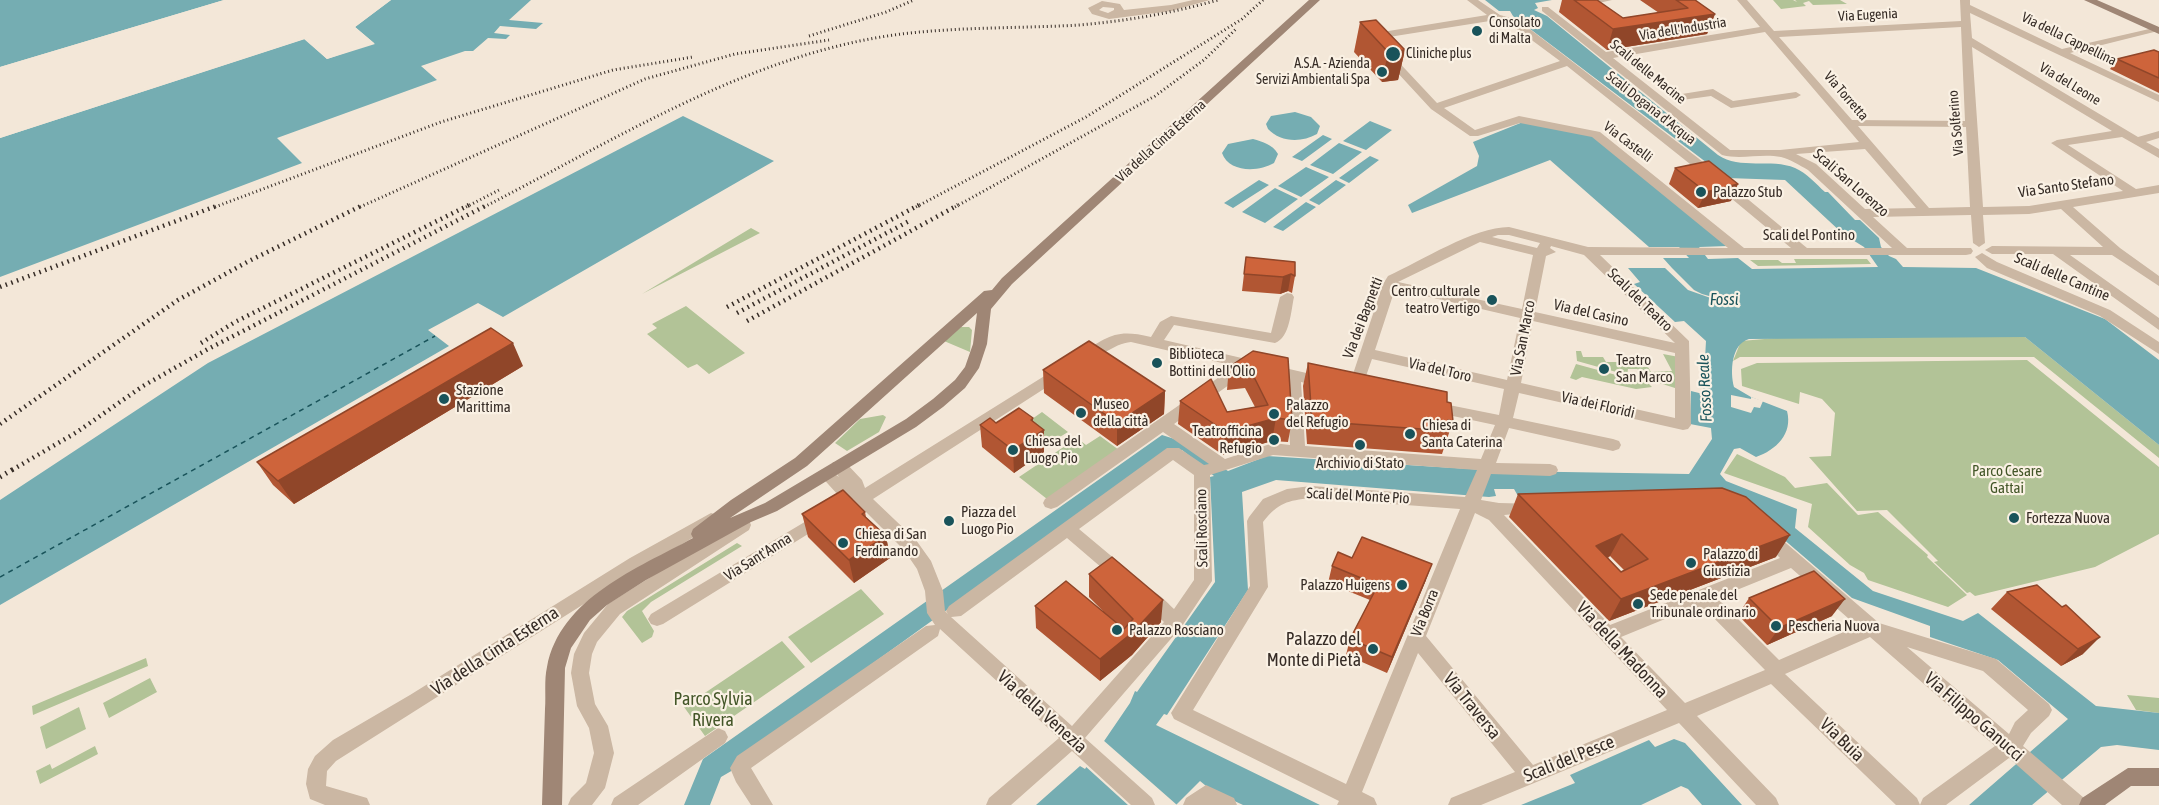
<!DOCTYPE html>
<html>
<head>
<meta charset="utf-8">
<style>
  body { margin:0 }
  canvas { display:block; background:#f3e7d8 }
</style>
</head>
<body>
<canvas width="2159" height="805"></canvas>
<script>
const ctx = document.querySelector('canvas').getContext('2d');
ctx.lineJoin = 'round';
function paint(path, color) {
  ctx.fillStyle = color;
  ctx.fill(path, 'evenodd');
}
function stroke(path, color, width, dash) {
  ctx.strokeStyle = color;
  ctx.lineWidth = width;
  ctx.lineCap = dash ? 'butt' : 'round';
  ctx.setLineDash(dash || []);
  ctx.stroke(path);
}
function drawText(font, color, halo, rows, align = 'center') {
  ctx.font = font + ' "Asap Condensed",sans-serif';
  ctx.lineWidth = 4.5;
  ctx.setLineDash([]);
  ctx.textBaseline = 'middle';
  ctx.strokeStyle = halo;
  ctx.fillStyle = color;
  for (const [text, x, y, turn = 0] of rows) {
    ctx.save();
    ctx.translate(x, y);
    ctx.rotate((+turn || 0) * Math.PI / 180);
    ctx.textAlign = isNaN(turn) ? turn : align;
    if (halo) ctx.strokeText(text, 0, 0);
    ctx.fillText(text, 0, 0);
    ctx.restore();
  }
}
const green = new Path2D(`
  M1773,0h20l4,2 -2,-2h45l7,4 -34,1 -4,-4 -6,2 3,3 -25,3z
  M751,228l9,5 -118,61z
  M1794,259h73l4,5 -113,2 -8,-6h28l4,3h14z
  M686,306l59,47 -36,21 -12,-10 -9,4 -41,-34 10,-6 -5,-4z
  M961,327h8l3,3 -2,22 -26,-11z
  M1788,337h237l134,108v13l-125,-101h-294l-7,4 8,-20z
  M1576,351h5l2,6h20l3,5h19l4,5h19l3,5 21,-1 -9,-17 16,3 -1,32 -34,-11 -1,-6 -6,-3h-9l-1,6 -50,-14z
  M2027,360l132,107v67l-64,33 -120,29 -5,-4 -3,1 -33,-31 4,-1 -51,-51 -30,1 -48,-54 22,-1 4,-43 -13,-14 -22,-7 -1,12 -57,-18 -1,-17 16,-6z
  M1576,364l73,20 3,3 -16,2 -54,-12 -6,3 -6,-2z
  M1042,412l26,20 -18,11 -25,-19z
  M883,415l3,2 -7,15 -32,19 -12,-8 25,-24z
  M1100,436l19,14 -72,49 -28,-22 58,-39 9,7z
  M1737,454l48,23 10,11 32,-5 31,32 20,-3 50,43 -1,2 40,38 -19,12 -80,-27 -4,-7 -14,-8 -42,-38 4,-23 -88,-31z
  M737,543l5,3 -91,56 -9,9 12,20 -2,6 -10,6 -20,-26 5,-6z
  M861,589l23,25 -73,49 -23,-26z
  M782,641l23,26 -100,69 -21,-29z
  M146,658l2,8 -115,49 -1,-9z
  M150,678l7,14 -48,26 -6,-15z
  M2127,695l32,3v15l-23,-3z
  M79,707l7,22 -40,20 -6,-22z
  M95,746l3,8 -58,30 -4,-13 14,-7 2,5z`);
const water = new Path2D(`
  M0,0h224l-224,67z
  M391,0h140l-22,20 34,3 -7,6 -36,-3 -6,7 16,2 -4,4 -18,-1 -15,13h-8l-44,15 16,14 -160,58 25,25 -302,114v-139l305,-99 22,20 47,-16 -19,-16z
  M1485,0h67l-17,3 3,5 -4,2 13,6 171,139c22,15 53,3 77,13 12,5 21,16 30,24h3l27,28h5l19,18 2,9 8,9 7,3 7,8 73,1 129,51 54,41v85l-134,-108 -276,2c-18,5 -19,33 -15,48l17,10 36,14c6,23 -11,39 -31,46l-16,-9 -6,1 -14,25 6,7 71,28 -2,19 78,63 90,30 15,-8 118,93 63,7v37l-42,-5 -16,2 -69,58h-63l99,-86 -70,-59 -68,-23v-11l-78,-28 -106,-91 -228,-11 -4,-7h-20l2,7 -7,1 -213,-17 -34,12 6,98 -81,125 -3,-1 -8,11 164,80h-77l-32,-15 -11,-9 -24,24h-140l44,-39 5,3 45,-66 5,-12 2,1 78,-110 -5,-105 4,-1 -32,-26 -188,126 -258,186 -3,8 -12,7 -11,28h-26l19,-46 459,-324 22,7 44,29 39,-15 234,15 188,3 23,-35 -1,-11 -21,-4 1,-33 12,3 3,-53 -22,-20 -9,1 -41,-38 6,-2 -12,-14h44l-9,-10h26l-10,-11h-30l-99,-87 -138,53 -4,-8 69,-39 2,-10 -6,-14 50,-20 73,15 132,109 -29,1 9,12 30,-1 14,11 126,-2 -14,-20 -21,-13 -58,-54 -58,-2 -214,-162 -3,-5h-11z
  M1295,112l16,5 9,9 -3,8c-16,9 -37,8 -49,-5l-2,-5 5,-8z
  M683,116l91,45 -271,156 -25,-14 -50,27 21,16 -449,259v-105l208,-137z
  M1370,121l22,9 -26,20 -23,-9z
  M1323,135l9,4 -30,22 -10,-4z
  M1253,139c10,3 19,5 25,15l-4,9c-15,9 -45,10 -52,-10l6,-9z
  M1339,143l23,9 -29,22 -23,-9z
  M1370,156l9,4 -30,23 -10,-5z
  M1306,167l23,10 -28,20 -23,-11z
  M1259,180l10,5 -36,23 -9,-5z
  M1336,180l10,5 -27,20 -10,-5z
  M1275,188l23,11 -33,24 -23,-11z
  M1306,202l10,5 -33,24 -10,-4z
  M1674,739l11,4 57,62h-40l-14,-16 -7,-3 -40,19h-120l54,-22 -5,-8 79,-35 6,7z`);
const pier = new Path2D(`
  M224,0h3l-2,3 -225,67v-3z
  M386,0h5l-36,27 20,17 -48,15 -23,-20 -304,99v-3l304,-99 24,20 41,-14 -16,-13 -1,-4z
  M1665,268h7l22,22 8,4 39,11 -2,3 -51,-18z
  M1731,395l20,4v-2l12,4 -3,7 -6,-1 -3,6 -20,-6z
  M1103,740l74,65h-49l-44,-40z`);
const ferry = new Path2D(`
  M0,577l435,-241`);
const street = new Path2D(`
  M1193,0h17l-39,11 -62,8 -17,-5 -4,-6 14,-7 18,3 4,6 47,-5zM1103,7l11,1v2l-6,3 -9,-3z
  M1467,0h11l22,15 18,5 180,138 109,90h85l-84,-78c-9,-5 -18,-11 -27,-13 -20,-4 -39,3 -59,-2l-180,-144v-4h6l58,45 154,-25 -23,-27h10l27,31 187,-10 -1,-21h10v5l92,44 96,-22v4l-88,22 89,42v7l-189,-89 2,25 166,99 21,-6v7l-13,4 13,7v9l-37,-21 -54,8 68,44 23,-4v8l-86,14 47,41 39,28v10l-47,-31h-42l89,63v12l-106,-76h-61l-7,-4 7,-4 111,1 -42,-38 -32,5 -46,1 2,28 -6,4 -6,-4 -2,-28 -98,2 34,31h64l2,3 -2,3 -5,1h-366l89,86 2,84 -3,4 -5,1 -164,-37 -6,25 100,21 6,2 2,4 -2,4 -6,2 -104,-23 -13,35 54,1 6,2 2,4 -2,4 -6,2 -59,-2 -10,26 18,3 39,1 2,4 -2,4 -34,3 106,110 170,-67 -21,-21 2,-5 6,-2 6,2 106,91 117,36 53,45 3,6 -3,6 -18,17 -8,13 61,52 3,7h-25l-53,-47 -63,47h-50l-125,-121 -74,32 79,82 3,7h-23l-77,-82 -198,82h-33l3,-7 64,-26 -97,-119 -56,139 12,6 3,7h-40l2,-4 -165,-82 -3,-6 79,-127 -3,-65 2,-4 14,-18 24,-10 24,-3 154,11 12,-27 -204,-15 -63,20 2,106 -30,45 -97,112 67,60 3,7h-24l-59,-54 -61,54h-25l3,-7 70,-60 -119,-109 -2,7 -187,132 22,37h-22l-15,-23 -6,-14 7,-12 189,-130 9,-1 -8,-12 -2,-22 -8,-22 -13,-19 -51,-51 -15,-4 -19,-21 2,-4 6,-2 12,9 -8,-11 2,-4h12l17,18 3,8 189,-118h10l2,3 -2,3 -191,123 43,41 15,21 12,30 2,20 3,3 -2,-3 3,-5 218,-158h12l25,17 5,-1 -46,-32 -106,75 -6,2 -6,-2 -2,-4 2,-4 190,-133 -104,-24c-19,1 -40,24 -54,20l-2,-3 2,-3c31,-19 37,-28 74,-19l9,-15 11,-6 100,17 9,-36 7,-4 5,1 2,3c-3,13 -4,41 -19,46l-101,-18 -10,15 164,38 2,4 -2,4 -5,1 -22,-5 4,64 176,13 14,-34 -61,-13 -8,-5 8,-5 65,13 5,-26 -132,-30 -12,34h-10l-2,-4 35,-105 5,-8c33,-15 86,-49 121,-49l79,20 140,1 -136,-111 -72,-14 -42,13h-8l-39,-27 -48,-52 9,-2 45,48 123,-42 -50,-37 -14,-4 -126,20 -5,-3 5,-3 117,-19zM1961,27l4,94 -113,-1 -73,-83zM1765,32l94,110 -79,8h-50l-117,-92zM1972,47l140,84 -55,9 -6,3 72,48 -94,15 -46,1zM1567,66l123,98 101,84h-47l-144,-116 -81,-16 -44,14 -31,-22zM1858,126l108,1 4,80 -41,1zM1865,149l51,59 -51,1 -49,-45 -20,-10zM1498,235h11l31,8 -3,5 -45,-11zM1480,242l53,13 -11,54 -124,-27zM1551,246l33,9 91,88 -140,-31 11,-56 10,-4 -6,-4zM1395,289l125,29 -13,62 -132,-30zM1533,321l142,32v65l-154,-35zM1250,370l36,8 4,67 -17,-2 -48,16 -51,-35zM1173,460l21,15v105l-20,29c-9,-8 -20,-23 -33,-18l-3,5 3,5 23,21 -92,104 -121,-109 10,-1 106,-78 49,42 6,2 6,-2 3,-5 -3,-5 -49,-41zM1311,498l149,11 -114,275 -153,-74 75,-123 -5,-65c16,-20 24,-21 48,-24zM1475,513l14,7 178,190 -134,55 -107,-129zM1791,568l66,58 -78,34 -62,-62zM1705,609l60,61 -80,33 -64,-66 66,-27 7,3zM1870,637l125,109 -72,52 -3,7 -3,-7 -132,-124zM1907,647l76,24 45,39 -13,12 -6,12z
  M1588,0h24l-31,7 -5,-3z
  M1713,89l20,12 63,-9 5,3 -5,3 -65,10 -20,-12 -29,4 -5,-3 5,-3z
  M1982,253l15,9 113,48 49,32v12l-59,-38 -113,-48 -12,-11z
  M823,511l6,2 2,4 -2,4 -166,103 -6,2 -6,-2 -3,-5 3,-5z
  M711,513l6,2 2,4 -2,4 -111,67 -270,171 -9,10 -1,15 41,12 3,7h-45l-15,-6 -4,-15 2,-15 7,-13 18,-16 77,-45 220,-137z
  M743,519l6,1 2,5 -2,5 -129,84 -23,28 -5,12 -3,19 6,31 13,22 6,27 -9,35 -13,17h-24l3,-7 15,-15 8,-30 -5,-25 -12,-22 -6,-33 3,-19 10,-21 24,-29z
  M718,728l7,3 3,6 -3,6 -87,62h-27l3,-7z
  M1206,785l28,13 3,7h-54l3,-7z`);
const secondary = new Path2D(`
  M1309,0h11l-308,284 -21,25 -4,35 -8,24 -14,20 -22,19 -27,20 -139,84 -26,11 -105,58 -39,25 -17,15 -19,28 -6,20 -3,137h-20c1,-32 2,-64 3,-96 1,-14 -1,-29 2,-42 13,-69 91,-99 146,-129l-2,-4 2,-5 38,-29 64,-42 189,-167 8,-1 10,-12zM977,313l-4,31 -8,23 -10,13 -22,19 -27,20 -141,84 -35,15 77,-52z
  M2084,0h13l62,27v7z
  M2128,768h31v18h-28l-26,19h-26l3,-7z`);
const railFar2 = new Path2D(`
  M809,36l77,-24 28,-12
  M215,207l226,-85 172,-52 80,-13
  M360,207l285,-128 90,-25 94,-14
  M466,207l33,-17
  M484,207c125,-64 252,-144 391,-169 68,-12 137,-9 204,-13 48,-4 93,-12 139,-25
  M916,207l170,-90 156,-98 21,-19
  M955,207l200,-111 49,-36 33,-32`);
const railFar1 = new Path2D(`
  M0,287l219,-82
  M727,307l192,-102
  M737,313l174,-93
  M747,321l211,-116
  M201,343l34,-21 234,-117
  M0,424l178,-124 71,-39 114,-56
  M12,470l65,-38 66,-46 65,-37 279,-144`);
const rail = new Path2D(`
  M0,477l15,-9`);
const wall = new Path2D(`
  M1562,0h35l26,18 36,-5 -19,-13h55l20,14 -8,20 -100,16 -48,-38z
  M1360,22l45,28 -7,30 -16,2 -28,-30z
  M2159,52v41l-49,-24 7,-10z
  M1675,168l56,33 -33,7 -29,-24z
  M1246,257l49,5v14l-3,17 -4,-2 -8,3 -38,-3z
  M1253,351l39,69 -4,22 -16,-1 -49,14 -45,-31 2,-23 47,11 28,-5 -10,-19 -18,2 2,-23z
  M1308,363l139,39 6,19 -11,33 -135,-10 -4,-58z
  M523,366l-229,138 -21,-19 -16,-23z
  M1043,370l122,21 -1,23 -47,32 -73,-53z
  M1033,421l11,9v22l-30,21 -32,-26 -2,-22 16,-2z
  M1518,494l258,63 -167,64 -100,-104zM1610,556l14,14 -3,2 -13,-14z
  M865,512l1,5 20,19 4,22 -36,25 -46,-46 -6,-23z
  M1352,558l74,22 -39,93 -41,-18 4,-16 20,-39 -42,-17 4,-17z
  M1089,574l72,48 -29,33 -32,26 -64,-53 -1,-22 68,5 -14,-14z
  M2037,585l46,69 -22,12 -70,-57 16,-17z
  M1749,598l83,18 -65,29 -29,-30z`);
const shadedWall = new Path2D(`
  M1715,14l-8,20 -100,16 6,-21z
  M1405,50l-7,30 -16,2 6,-30z
  M1738,184l-7,17 -33,7 8,-16z
  M1291,274l-3,17 -8,3 3,-17z
  M513,343l10,23 -229,138 -16,-23z
  M1165,391l-1,23 -47,32v-23z
  M1033,418v19l11,-7v22l-30,21 -1,-23 18,-30z
  M1276,418l-4,23 -49,14 3,-23z
  M1622,534l-12,22 -21,10 7,-20z
  M1790,535l-14,22 -167,64 12,-22z
  M886,536l4,22 -36,25 -5,-23z
  M1432,564l-6,16 -39,93 5,-16z
  M1845,599l-13,17 -65,29 12,-17z
  M1163,600l-2,22 -29,33 -32,26v-22z
  M2100,637l-17,17 -22,12 17,-17z`);
const building = new Path2D(`
  M1574,0h23l26,18 65,-10 -12,-8h19l20,14 -102,15z
  M1376,20l29,30 -17,2 -28,-30z
  M2154,50l5,2v26l-42,-19z
  M1709,161l29,23 -32,8 -31,-24z
  M1246,257l49,5v14l-4,-2 -8,3 -39,-3z
  M491,328l22,15 -235,138 -21,-19z
  M1089,341l76,50 -48,32 -74,-53z
  M1253,351l35,7 4,62 -16,-2 -50,14 -46,-31 31,-22 16,33 41,-7 -20,-40 -19,2z
  M1308,363l139,29v10l4,1 2,18 -5,-1 1,11 -137,-10z
  M1019,408l14,10 -2,2 13,10 -31,20 -33,-25 10,-7 6,5z
  M1722,488l24,9 44,38 -169,64 -103,-105zM1622,534l26,25 -27,13 -25,-26z
  M843,490l22,22 -3,2 24,22 -37,24 -47,-46z
  M1362,537l70,27 -40,93 -42,-18 28,-54 -46,-19 6,-14 14,6z
  M1112,557l51,43 -30,32 -33,27 -65,-53 31,-25 58,48 9,-10 -44,-45z
  M1814,571l31,28 -66,29 -30,-30z
  M2037,585l25,22 4,-2 34,32 -22,12 -71,-57z`);
const markers = [
  [1477,31,6,"#19535a"],
  [1393,54,8,"#19535a"],
  [1382,72,6,"#19535a"],
  [1701,192,6,"#19535a"],
  [1492,300,6,"#19535a"],
  [1157,363,6,"#19535a"],
  [1604,369,6,"#19535a"],
  [444,399,6,"#19535a"],
  [1081,413,6,"#19535a"],
  [1274,414,6,"#19535a"],
  [1410,434,6,"#19535a"],
  [1274,440,6,"#19535a"],
  [1360,445,6,"#19535a"],
  [1013,450,6,"#19535a"],
  [2014,518,6,"#19535a"],
  [949,521,6,"#19535a"],
  [843,543,6,"#19535a"],
  [1691,563,6,"#19535a"],
  [1402,585,6,"#19535a"],
  [1638,604,6,"#19535a"],
  [1776,626,6,"#19535a"],
  [1117,630,6,"#19535a"],
  [1373,649,6,"#19535a"]
];
const farStreetnames = [
  ["Via Eugenia",1868,15,-3],
  ["Via dell'Industria",1683,29,-9],
  ["Via della Cappellina",2069,39,26],
  ["Scali delle Macine",1648,72,39],
  ["Via del Leone",2070,84,31],
  ["Via Torretta",1846,96,49],
  ["Scali Dogana d'Acqua",1651,108,38],
  ["Via Solferino",1956,123,-95],
  ["Via della Cinta Esterna",1161,141,-42],
  ["Via Castelli",1628,142,37]
];
const farPoinames = [
  ["Consolato",1489,23],
  ["di Malta",1489,39],
  ["Cliniche plus",1406,54],
  ["A.S.A. - Azienda",1370,64,"right"],
  ["Servizi Ambientali Spa",1370,80,"right"]
];
const streetNames = [
  ["Scali San Lorenzo",1851,183,41],
  ["Via Santo Stefano",2066,186,-8],
  ["Scali del Pontino",1809,235],
  ["Scali delle Cantine",2062,277,23],
  ["Scali del Teatro",1640,300,44],
  ["Via del Casino",1591,313,13],
  ["Via dei Bagnetti",1363,318,-69],
  ["Via San Marco",1523,338,-79],
  ["Via del Toro",1440,370,13],
  ["Via dei Floridi",1598,405,13],
  ["Scali del Monte Pio",1358,496,3],
  ["Scali Rosciano",1202,528,-91],
  ["Via Sant'Anna",758,557,-32],
  ["Via Borra",1425,613,-68]
];
const poiNames = [
  ["Palazzo Stub",1713,192],
  ["Centro culturale",1480,291,"right"],
  ["teatro Vertigo",1480,308,"right"],
  ["Biblioteca",1169,354],
  ["Bottini dell'Olio",1169,371],
  ["Teatro",1616,360],
  ["San Marco",1616,377],
  ["Stazione",456,390],
  ["Marittima",456,407],
  ["Museo",1093,404],
  ["della città",1093,421],
  ["Palazzo",1286,405],
  ["del Refugio",1286,422],
  ["Chiesa di",1422,425],
  ["Santa Caterina",1422,442],
  ["Teatrofficina",1262,431,"right"],
  ["Refugio",1262,448,"right"],
  ["Chiesa del",1025,441],
  ["Luogo Pio",1025,458],
  ["Archivio di Stato",1360,463,"center"],
  ["Piazza del",961,512],
  ["Luogo Pio",961,529],
  ["Fortezza Nuova",2026,518],
  ["Chiesa di San",855,534],
  ["Ferdinando",855,551],
  ["Palazzo di",1703,554],
  ["Giustizia",1703,571],
  ["Palazzo Huigens",1390,585,"right"],
  ["Sede penale del",1650,595],
  ["Tribunale ordinario",1650,612],
  ["Pescheria Nuova",1788,626],
  ["Palazzo Rosciano",1129,630]
];
const parkNames = [
  ["Parco Cesare",2007,471],
  ["Gattai",2007,488]
];
const waterNames = [
  ["Fossi",1724,300],
  ["Fosso Reale",1705,388,-93]
];
const nearPoinames = [
  ["Palazzo del",1361,639],
  ["Monte di Pietà",1361,660]
];
const nearStreetnames = [
  ["Via della Madonna",1622,650,47],
  ["Via della Cinta Esterna",495,651,-33],
  ["Via Traversa",1472,706,51],
  ["Via della Venezia",1042,712,42],
  ["Via Filippo Ganucci",1974,717,41],
  ["Via Buia",1842,740,44],
  ["Scali del Pesce",1569,759,-22]
];
const nearParknames = [
  ["Parco Sylvia",713,699],
  ["Rivera",713,720]
];
paint(green, '#b2c397');
paint(water, '#75adb2');
paint(pier, '#f3e7d8');
stroke(ferry, '#19535a', 1.5, [5, 4.5]);
paint(street, '#cbb7a3');
paint(secondary, '#9f8675');
stroke(railFar2, '#362c26', 3, [1, 3]);
stroke(railFar1, '#362c26', 4.5, [1.5, 4.5]);
stroke(rail, '#362c26', 5, [1.5, 5]);
paint(wall, '#b15633');
paint(shadedWall, '#904629');
paint(building, '#ce643b');
stroke(building, '#904629', 1.5);
for (const [x, y, r, color] of markers) {
  const dot = new Path2D();
  dot.arc(x, y, r, 0, 2 * Math.PI);
  ctx.fillStyle = color;
  ctx.fill(dot);
  stroke(dot, '#faf1e4', 2);
}
drawText('14px', '#362c26', '#faf1e4', farStreetnames);
drawText('14px', '#362c26', '#faf1e4', farPoinames, 'left');
drawText('15px', '#362c26', '#faf1e4', streetNames);
drawText('15px', '#362c26', '#faf1e4', poiNames, 'left');
drawText('15px', '#435628', '#faf1e4', parkNames);
drawText('italic 16px', '#19535a', '#faf1e4', waterNames);
drawText('18px', '#362c26', '#faf1e4', nearPoinames, 'right');
drawText('18px', '#362c26', '#faf1e4', nearStreetnames);
drawText('18px', '#435628', '#faf1e4', nearParknames);
</script>
</body>
</html>
